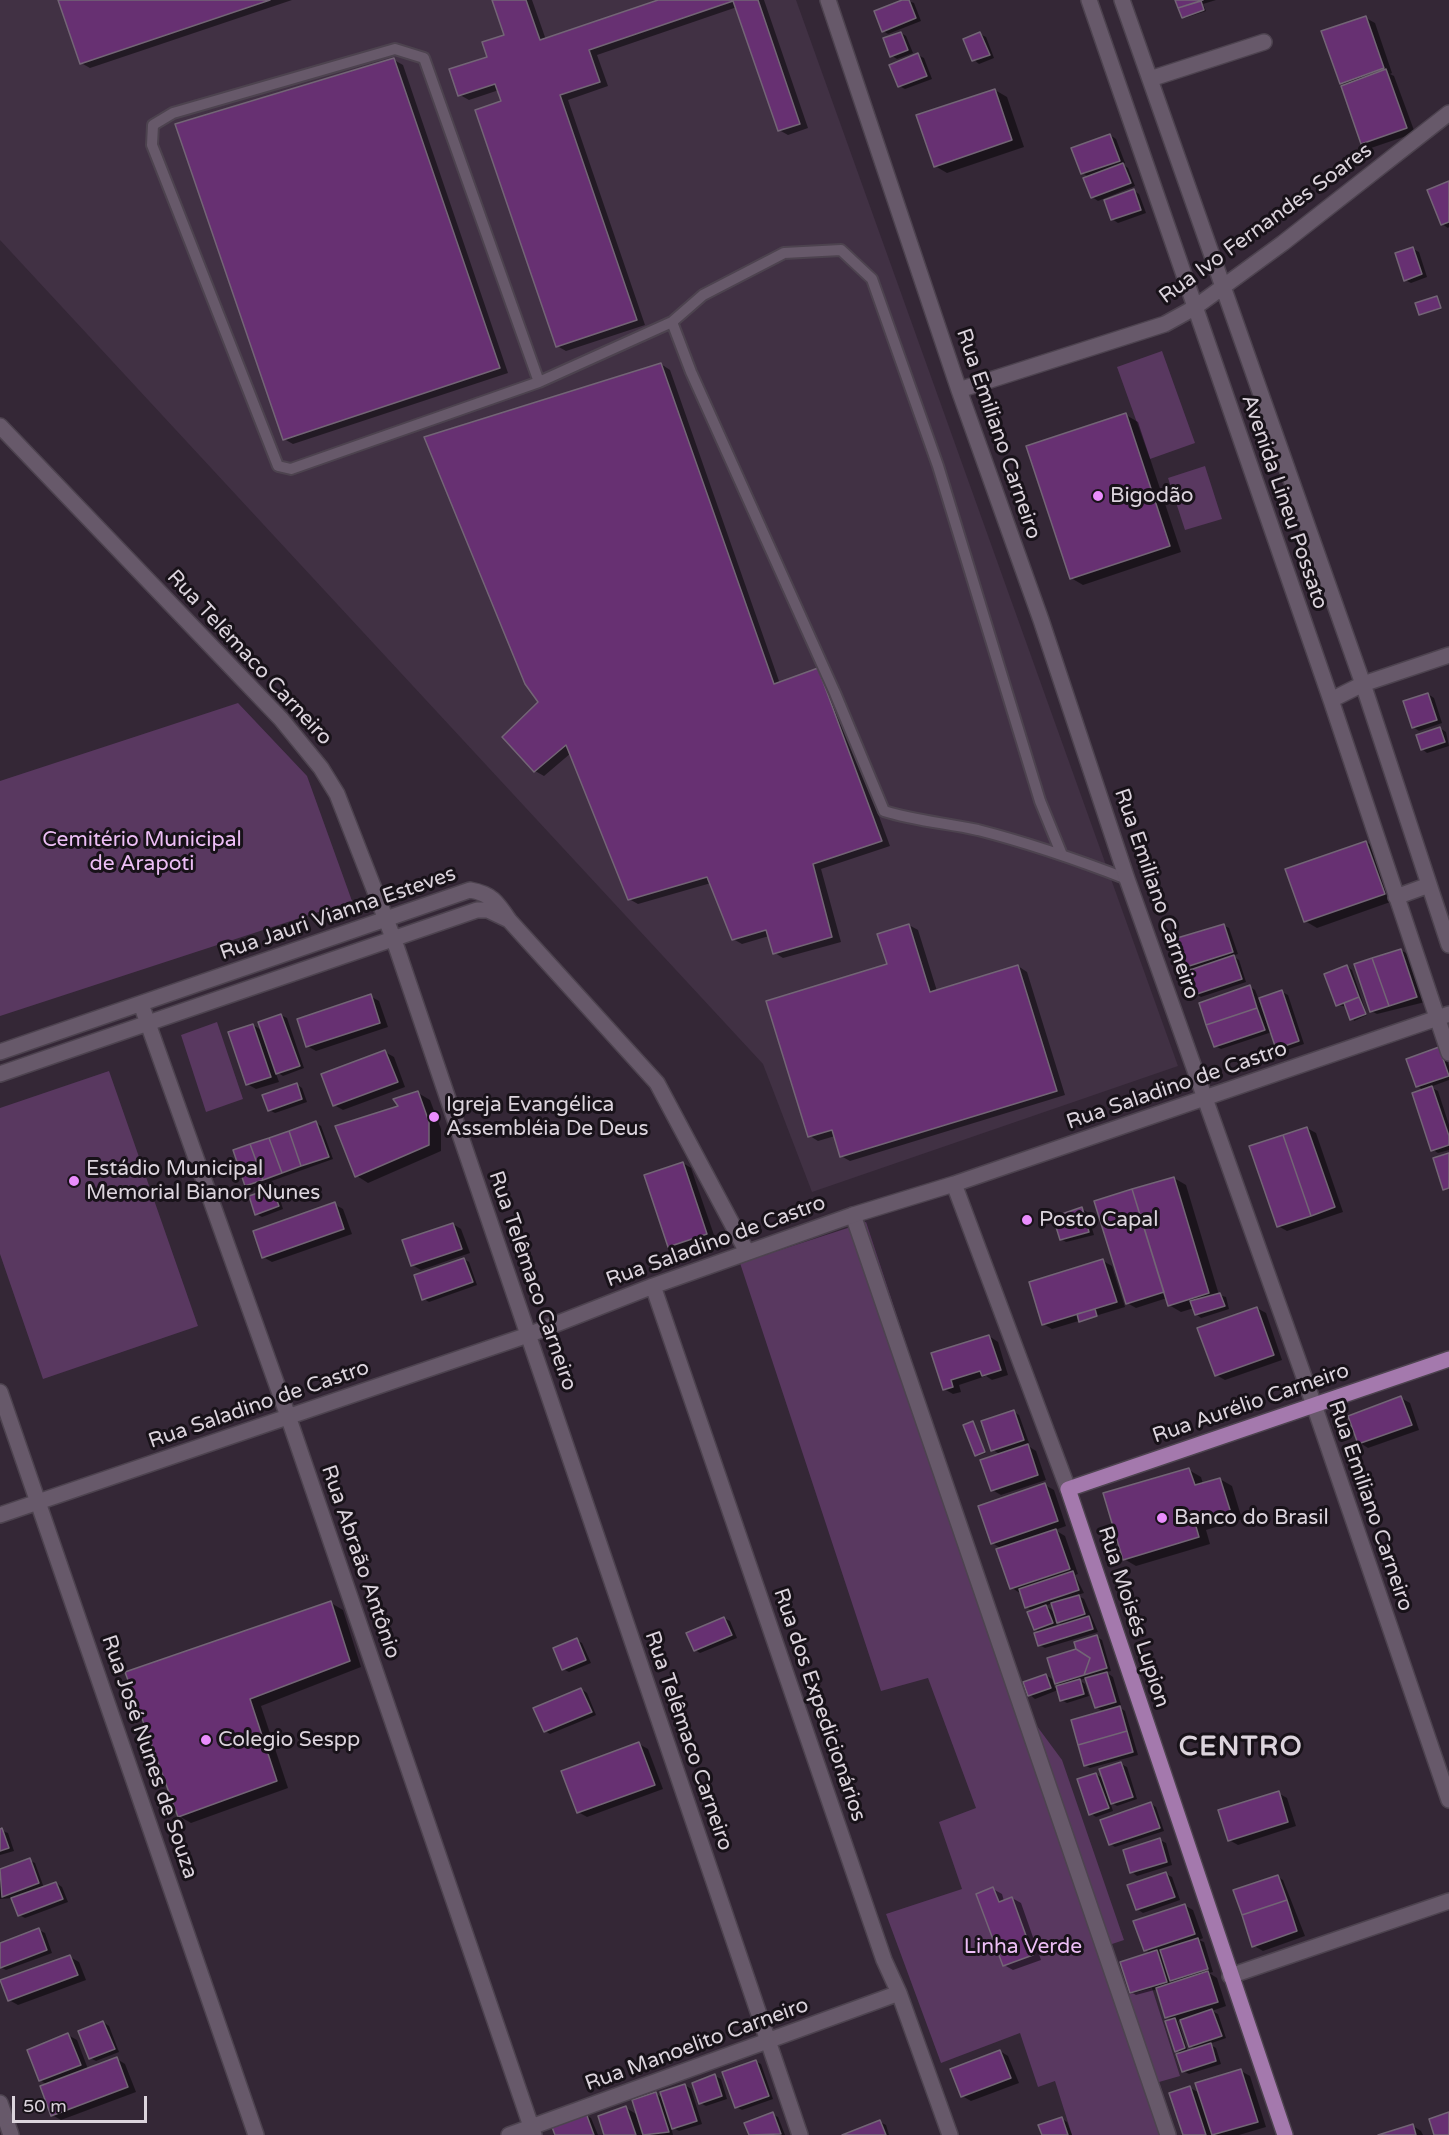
<!DOCTYPE html>
<html>
<head>
<meta charset="utf-8">
<style>
  body { margin:0 }
  #map { position:relative; width:1449px; height:2135px; overflow:hidden; background:#342736; font-family:"Varela Round",sans-serif }
  canvas { display:block }
  .scale { position:absolute; left:12px; top:2096px; width:135px; height:27px; box-sizing:border-box; border:3px solid #dcd4dd; border-top:0; padding-left:8px; font-size:18px; line-height:21px; white-space:nowrap; color:#dcd4dd; -webkit-text-stroke:4px #181219; paint-order:stroke }
</style>
</head>
<body>
<div id="map">
<canvas width="1449" height="2135"></canvas>
<div class="scale">50 m</div>
</div>
<script>
const ctx = document.querySelector('canvas').getContext('2d');
ctx.lineJoin = 'round';
function paint(path, color) {
  ctx.fillStyle = color;
  ctx.fill(path, 'evenodd');
}
function stroke(path, color, width, dash) {
  ctx.strokeStyle = color;
  ctx.lineWidth = width;
  ctx.lineCap = dash ? 'butt' : 'round';
  ctx.setLineDash(dash || []);
  ctx.stroke(path);
}
function drawText(font, color, halo, rows, align = 'center') {
  ctx.font = font + ' "Varela Round",sans-serif';
  ctx.lineWidth = 6;
  ctx.setLineDash([]);
  ctx.textBaseline = 'middle';
  ctx.strokeStyle = halo;
  ctx.fillStyle = color;
  for (const [text, x, y, turn = 0] of rows) {
    ctx.save();
    ctx.translate(x, y);
    ctx.rotate((+turn || 0) * Math.PI / 180);
    ctx.textAlign = isNaN(turn) ? turn : align;
    if (halo) ctx.strokeText(text, 0, 0);
    ctx.fillText(text, 0, 0);
    ctx.restore();
  }
}
const built = new Path2D(`
  M0,0h796l382,1066 -366,126 -49,-128 -763,-824z`);
const green = new Path2D(`
  M1162,351l33,92 -45,16 -33,-92z
  M1205,466l17,53 -37,11 -17,-52z
  M238,703l69,73 45,125 -352,115v-235z
  M217,1022l26,77 -37,13 -25,-77z
  M109,1071l89,255 -155,53 -43,-125v-146z
  M866,1222l162,492 34,46 62,180 -15,5 18,50 25,-7 28,88 -21,6 18,53h-105l-17,-54 -17,6 -18,-54 -79,30 -55,-149 76,-25 -23,-67 37,-14 -48,-130 -47,13 -141,-428z`);
const shadow = new Path2D(`
  M59,0h233l-202,68 -9,-5z
  M494,0h38l14,40 117,-40h101l44,128 -20,7 -9,-5 -42,-123 -140,48 11,31 -40,14 77,225 -79,26 -9,-5 -58,-256 -30,10 -9,-5 46,-59z
  M906,0l8,3 7,18 -33,13 -5,-3z
  M1177,0h39l-13,4 3,7 -21,7z
  M1366,18l9,5 17,50 -2,1 4,2 21,57 -44,15 -8,-5 -17,-58 -5,-2z
  M901,33l5,3 7,17 -16,6 -5,-3z
  M980,34l6,3 8,21 -15,6 -5,-4z
  M918,55l6,3 8,21 -27,10 -6,-3z
  M394,60l9,5 105,308 -215,71 -9,-5z
  M995,90l12,7 17,50 -77,26 -12,-7z
  M1110,135l6,4 9,24 -3,1 6,4 7,18 -37,15 -6,-4 -3,-20 -7,-4z
  M1449,183v44l-1,1 -6,-4z
  M1134,191l5,3 7,19 -28,10 -6,-4z
  M1413,249l6,3 8,25 -16,6 -6,-3z
  M1437,297l5,12 -22,5z
  M661,364l9,6 110,314 38,-14 9,5 63,171 -69,23 20,73 -58,16 -8,-5 -6,-17 -27,8 -9,-5 -22,-56 -73,21 -9,-5 -58,-146 -27,23 -9,-5 5,-68z
  M1126,415l12,7 43,130 -98,33 -12,-7z
  M1428,694l6,4 8,25 -23,8 -6,-4z
  M1440,728l6,4 3,14 -22,7 -5,-4z
  M1366,842l12,7 18,51 -79,28 -12,-7z
  M909,925l9,5 19,61 81,-25 9,6 38,123 -215,66 -9,-5 -6,-20 -17,5 -8,-5z
  M1223,925l6,3 9,26 -6,2 7,4 7,22 -45,15 -5,-3 -1,-24 -8,-4z
  M1401,950l8,5 16,47 -48,12 -6,-3z
  M1347,967l5,3 15,45 -13,6 -7,-14 -9,-2z
  M1250,987l5,3 4,10 23,-8 6,3 16,49 -21,7 -6,-3 -5,-16 -51,17 -6,-3z
  M370,996l9,5 9,26 -72,24 -9,-5z
  M281,1015l6,3 17,50 -21,8 -8,-5 4,11 -23,7 -9,-5 6,-59 10,6z
  M1439,1049l5,3 5,14v14l-19,7 8,4 11,34v25l-11,3 -5,-3 -8,-59 -8,-5z
  M385,1052l9,5 11,30 -62,23 -9,-5z
  M296,1084l6,4 5,14 -32,11 -6,-3z
  M418,1093l12,7 11,29v22l-73,32 -11,-7 43,-69z
  M316,1123l5,3 12,33 -81,29 -6,-3z
  M1307,1128l9,5 27,79 -56,19 -9,-5z
  M683,1163l8,5 24,70 -37,13 -8,-5z
  M1174,1178l12,7 33,110 7,2 3,12 -28,9 -5,-4 -2,-6 -13,4 -12,-7 -2,-7 -31,10 -9,-5z
  M272,1189l6,4 5,16 -21,8 -6,-3z
  M334,1204l9,5 9,25 -80,28 -9,-5z
  M1082,1209l5,3 7,23 -28,7 -5,-3z
  M453,1224l8,5 9,24 -49,17 -9,-5z
  M464,1259l5,3 8,23 -48,17 -5,-3z
  M1103,1261l9,5 13,41 -73,22 -9,-5z
  M1257,1308l9,5 16,47 -57,20 -9,-5z
  M989,1336l9,6 10,33 -16,5 -6,-4 -27,9 2,7 -8,2 -9,-5 -11,-35z
  M1401,1398l9,5 9,27 -51,18 -8,-5z
  M1014,1412l5,3 10,28 -4,1 11,7 10,29 -45,15 -9,-5 9,-35 -8,-5z
  M972,1423l14,30 -8,3 -2,-1z
  M1189,1470l12,7 2,7 17,-5 12,7 10,33 -36,11 4,14 -74,22 -12,-7z
  M1045,1485l9,5 12,36 -11,4 10,6 13,38 -3,1 9,18 -7,2 7,4 14,33 -53,16 -6,-3 2,-12 -6,-4 -2,-18 -7,-4 -6,-14 -8,-5 -10,-39 -10,-6zM1052,1603l3,9 -10,-6zM1055,1620l9,6 -6,2z
  M331,1603l12,7 18,57 -100,39 27,82 -97,35 -12,-7 -52,-143z
  M724,1618l6,3 7,17 -37,15 -5,-3z
  M1097,1637l5,3 9,31 -5,1 7,5 8,28 -4,1 8,5 13,44 -48,13 -5,-3 19,-53 -8,-5 -9,-29 -8,2 6,4 4,12 -22,7 -6,-3 -3,-10 -23,9 -5,-4 16,-20 6,4 3,9 7,-2 -6,-3 22,-33z
  M577,1640l5,3 9,20 -22,9 -6,-3z
  M581,1689l6,4 9,22 -46,19 -5,-3z
  M639,1744l9,5 15,40 -76,28 -9,-5z
  M1121,1764l6,3 10,32 -20,7 -7,-4 3,9 -17,6 -5,-3 5,-40 8,5z
  M1278,1793l9,5 9,28 -58,19 -9,-5z
  M1151,1804l5,3 8,24 -49,16 -5,-3z
  M0,1830l8,3 6,18 -14,4z
  M1160,1840l6,3 6,22 -35,11 -5,-4z
  M29,1860l6,3 9,25 12,-5 6,4 6,15 -43,16 -6,-3 -6,-17 -13,1v-29z
  M1166,1874l6,3 8,23 -37,13 -6,-4z
  M1278,1877l5,3 22,56 -42,15 -9,-5z
  M993,1889l9,5 2,7 8,-3 9,5 20,57 -28,10 -9,-5z
  M1184,1905l9,5 10,28 -4,2 5,2 9,30 -4,1 8,5 9,28 -14,5 6,3 8,24 -17,6 7,4 5,16 -32,10 -6,-3 -1,-17 -5,-3 -5,-31 -5,-3 -9,-28 -22,6 -5,-3 21,-38 -7,-4zM1181,2020l9,26 6,3 -8,3 -10,-31z
  M39,1930l6,3 7,20 -46,17 -6,-3v-23z
  M70,1957l9,5 7,18 -68,25 -9,-5z
  M103,2022l6,4 10,26 -23,9 -6,-3z
  M68,2035l9,5 11,29 29,-10 8,5 11,28 -75,28 -9,-5 -5,-30 -7,-5z
  M1000,2051l8,5 11,27 -48,18 -9,-5z
  M755,2061l6,3 12,35 -31,11 -6,-3z
  M1241,2071l9,5 16,51 -27,8h-55l6,-47 10,5z
  M715,2076l6,3 6,20 -21,7 -6,-3z
  M685,2085l6,4 11,35 -23,7 -8,-4 2,8h-67l20,-27 12,7 18,-21 7,4z
  M772,2114l6,3 7,18h-34l-5,-11z
  M585,2115l6,3 7,17h-42z
  M1062,2119l5,3 5,13h-29z
  M880,2122l6,3 3,10h-42z
  M1413,2126l8,5 2,4h-40z`);
const building = new Path2D(`
  M58,0h212l-190,64z
  M492,0h34l14,40 118,-40h100l42,124 -22,7 -45,-130 -144,49 11,32 -40,13 77,225 -81,27 -81,-237 26,-9 -6,-17 -37,12 -9,-27 38,-12 -5,-15 22,-7z
  M902,0h7l7,18 -34,14 -8,-21z
  M1175,0h28l-25,8z
  M1201,1l3,9 -22,8 -4,-10z
  M1366,16l18,52 -44,16 -19,-53z
  M901,32l7,18 -18,7 -7,-19z
  M980,32l10,23 -18,6 -9,-22z
  M918,53l9,23 -29,11 -9,-22z
  M394,58l106,310 -217,72 -108,-316z
  M1386,69l21,59 -46,16 -20,-58z
  M995,89l17,51 -78,27 -18,-52z
  M1110,134l10,27 -39,13 -10,-26z
  M1123,163l8,20 -40,15 -8,-20z
  M1449,181v41l-8,3 -14,-35z
  M1134,189l7,21 -30,10 -7,-20z
  M1413,247l9,27 -18,7 -9,-28z
  M1437,296l4,12 -22,7 -4,-12z
  M661,363l113,321 44,-16 64,173 -69,23 19,73 -59,17 -7,-24 -34,10 -25,-63 -79,23 -62,-155 -32,27 -32,-35 36,-35 -13,-18 -101,-247z
  M1126,413l44,133 -100,33 -44,-133z
  M1428,693l9,27 -25,8 -9,-27z
  M1440,727l5,15 -24,8 -5,-15z
  M1366,841l19,53 -81,28 -19,-53z
  M909,924l21,68 88,-27 39,126 -217,66 -8,-27 -24,7 -42,-136 121,-37 -10,-30z
  M1224,924l9,28 -47,15 -9,-29z
  M1401,949l16,48 -28,9 -17,-48z
  M1234,955l8,24 -48,16 -7,-24z
  M1372,958l17,48 -19,6 -16,-48z
  M1347,965l12,32 -23,9 -12,-32z
  M1250,985l7,23 -51,17 -7,-22z
  M1282,990l17,51 -23,8 -17,-51z
  M371,994l9,29 -74,24 -9,-28z
  M1359,997l7,17 -16,6 -6,-17z
  M1257,1008l8,22 -51,17 -8,-22z
  M281,1014l19,52 -24,8 -18,-52z
  M253,1024l18,53 -25,8 -18,-53z
  M1439,1047l10,29 -33,11 -10,-28z
  M385,1050l13,32 -65,24 -12,-32z
  M297,1083l5,16 -34,12 -6,-16z
  M1432,1086l17,50v9l-18,6 -19,-58z
  M418,1091l11,31v23l-74,32 -20,-51 63,-20 -5,-7z
  M316,1121l13,36 -28,9 -12,-35z
  M1307,1127l28,80 -24,9 -28,-81z
  M289,1131l12,35 -19,7 -13,-35z
  M1283,1135l28,81 -34,11 -28,-81z
  M269,1138l13,35 -19,7 -13,-36z
  M250,1144l13,36 -18,6 -12,-36z
  M1449,1153v35l-6,2 -10,-32z
  M683,1162l24,72 -39,13 -24,-72z
  M1174,1177l35,116 -41,13 -36,-117z
  M272,1188l7,18 -24,9 -6,-19z
  M1132,1189l32,103 -38,12 -32,-103z
  M335,1202l9,27 -82,29 -9,-27z
  M1082,1207l7,25 -29,8 -7,-23z
  M453,1223l9,26 -51,17 -9,-26z
  M464,1258l9,24 -51,18 -8,-25z
  M1103,1259l14,43 -75,23 -13,-43z
  M1220,1293l5,13 -30,9 -5,-14z
  M1257,1307l17,48 -59,21 -18,-48z
  M1095,1309l2,7 -18,6 -2,-8z
  M989,1335l12,35 -19,6 -2,-5 -29,9 2,7 -10,3 -12,-37z
  M1401,1396l11,29 -54,19 -10,-28z
  M1014,1410l10,30 -33,11 -10,-30z
  M973,1421l12,31 -10,4 -12,-31z
  M1028,1444l10,31 -47,16 -11,-31z
  M1189,1468l6,17 25,-7 11,35 -36,10 4,14 -76,23 -20,-67z
  M1045,1483l13,38 -67,23 -13,-38z
  M1056,1529l14,40 -60,20 -14,-40z
  M1073,1571l6,19 -54,18 -6,-19z
  M1079,1595l6,19 -28,9 -6,-20z
  M331,1601l19,60 -100,38 27,82 -99,36 -53,-145z
  M1046,1605l7,18 -19,7 -7,-18z
  M1089,1616l4,13 -55,17 -4,-13z
  M724,1617l8,18 -38,16 -8,-18z
  M1097,1635l10,33 -23,7 6,-17 -14,-9 -2,-7z
  M577,1638l9,22 -24,10 -9,-22z
  M1076,1649l14,9 -6,17 -29,9 -8,-26z
  M1107,1672l9,30 -21,6 -10,-30z
  M1046,1674l5,14 -23,8 -5,-14z
  M1080,1679l4,15 -24,7 -4,-15z
  M581,1688l11,24 -48,20 -11,-24z
  M1120,1706l7,25 -49,14 -7,-25z
  M1127,1731l6,21 -49,14 -6,-21z
  M639,1742l16,43 -78,28 -16,-42z
  M1121,1762l12,35 -22,7 -12,-35z
  M1096,1773l13,35 -20,7 -12,-36z
  M1279,1791l9,31 -60,19 -10,-31z
  M1151,1802l9,26 -51,17 -9,-25z
  M2,1828l7,20 -9,3v-22z
  M1160,1838l7,24 -37,11 -7,-23z
  M30,1858l9,25 -37,14 -2,-28z
  M1166,1872l9,25 -39,13 -9,-25z
  M1278,1875l9,25 -45,15 -9,-25z
  M56,1882l7,17 -45,17 -7,-18z
  M993,1887l6,15 13,-5 21,58 -30,11 -27,-72z
  M1287,1900l10,31 -45,16 -10,-32z
  M1185,1904l10,30 -51,17 -11,-30z
  M39,1928l8,22 -47,18v-25z
  M1198,1938l10,31 -38,12 -10,-31z
  M1157,1950l10,32 -37,11 -10,-31z
  M70,1955l8,20 -70,26 -8,-21z
  M1208,1971l10,31 -53,16 -9,-30z
  M1212,2009l10,27 -33,11 -9,-27z
  M1175,2018l10,30 -10,4 -10,-31z
  M103,2021l12,28 -26,10 -11,-28z
  M68,2033l13,32 -42,16 -12,-31z
  M1211,2043l5,18 -34,11 -6,-18z
  M1000,2050l11,28 -50,19 -11,-28z
  M117,2057l11,30 -77,29 -11,-30z
  M756,2060l13,36 -34,12 -13,-36z
  M1241,2069l17,53 -46,13 -17,-52z
  M715,2074l7,22 -23,8 -7,-21z
  M685,2084l12,37 -25,8 -12,-37z
  M1190,2086l16,49h-23l-14,-42z
  M656,2092l13,40 -26,3 -11,-35z
  M626,2106l10,29h-32l-6,-19z
  M773,2112l8,22 -32,1 -5,-12z
  M1449,2112v23h-15l-5,-16z
  M586,2113l8,22h-39l-3,-8z
  M1062,2117l6,18h-26l-4,-10z
  M880,2120l6,15h-44z
  M1413,2124l3,11h-38z`);
const service = new Path2D(`
  M539,382l-115,-324 -29,-9 -222,64 -20,12 -1,20 126,321 13,3 248,-87 133,-60
  M1062,855l-22,-54 -102,-335 -66,-187 -31,-29 -57,3 -81,42 -31,27 19,50 144,321 49,118c31,10 63,12 94,19 51,13 100,30 149,49`);
const pedestrian = new Path2D(`
  M853,1215l315,920`);
const minor = new Path2D(`
  M828,0l131,390 82,230 86,259 187,526 135,395
  M1089,0l242,700 118,353
  M1122,0l241,684 86,261
  M1150,79l114,-37
  M959,390l206,-66 29,-16 89,-65 166,-130
  M0,426l281,293 40,49 16,26 57,146 406,1195
  M1331,700l32,-16 86,-29
  M1396,897l33,-12
  M509,920l148,163 90,169
  M141,1004l147,412 246,719
  M0,1052l470,-162c22,4 27,12 39,30l-21,-10h-11l-477,164
  M954,1184l114,305
  M653,1286l231,674 15,33 51,142
  M0,1392l256,743
  M0,1515l528,-180 125,-49 200,-71 101,-31 495,-170
  M1230,1976l219,-75
  M0,2103l11,32
  M509,2135l390,-142`);
const primary = new Path2D(`
  M1285,2135l-217,-646 381,-130`);
const markers = [
  [1098,496,6,"#ea8dfd"],
  [434,1117,6,"#ea8dfd"],
  [74,1181,6,"#ea8dfd"],
  [1027,1220,6,"#ea8dfd"],
  [1162,1518,6,"#ea8dfd"],
  [206,1740,6,"#ea8dfd"]
];
const streetNames = [
  ["Rua Ivo Fernandes Soares",1266,224,-36],
  ["Rua Emiliano Carneiro",998,434,71],
  ["Avenida Lineu Possato",1284,502,71],
  ["Rua Telêmaco Carneiro",249,658,47],
  ["Rua Emiliano Carneiro",1156,894,71],
  ["Rua Jauri Vianna Esteves",338,914,-19],
  ["Rua Saladino de Castro",1177,1086,-19],
  ["Rua Saladino de Castro",716,1242,-20],
  ["Rua Telêmaco Carneiro",532,1281,71],
  ["Rua Aurélio Carneiro",1251,1404,-19],
  ["Rua Saladino de Castro",259,1405,-19],
  ["Rua Emiliano Carneiro",1370,1506,71],
  ["Rua Abraão Antônio",360,1562,71],
  ["Rua Moisés Lupion",1133,1617,72],
  ["Rua dos Expedicionários",819,1705,71],
  ["Rua Telêmaco Carneiro",688,1741,71],
  ["Rua José Nunes de Souza",149,1757,71],
  ["Rua Manoelito Carneiro",697,2045,-20]
];
const poiNames = [
  ["Bigodão",1110,496],
  ["Igreja Evangélica",446,1105],
  ["Assembléia De Deus",446,1129],
  ["Estádio Municipal",86,1169],
  ["Memorial Bianor Nunes",86,1193],
  ["Posto Capal",1039,1220],
  ["Banco do Brasil",1174,1518],
  ["Colegio Sespp",218,1740]
];
const parkNames = [
  ["Cemitério Municipal",142,840],
  ["de Arapoti",142,864],
  ["Linha Verde",1023,1947]
];
const districtNames = [
  ["CENTRO",1241,1748]
];
paint(built, '#413144');
paint(green, '#593860');
paint(shadow, '#0007');
paint(building, '#673072');
stroke(building, '#736576', 1.5);
stroke(service, '#4d434f', 14);
stroke(pedestrian, '#4d434f', 18);
stroke(minor, '#4d434f', 18);
stroke(primary, '#4d434f', 18);
stroke(service, '#67596a', 10);
stroke(pedestrian, '#67596a', 15);
stroke(minor, '#67596a', 15);
stroke(primary, '#a479ad', 15);
for (const [x, y, r, color] of markers) {
  const dot = new Path2D();
  dot.arc(x, y, r, 0, 2 * Math.PI);
  ctx.fillStyle = color;
  ctx.fill(dot);
  stroke(dot, '#181219', 2);
}
drawText('21px', '#dcd4dd', '#181219', streetNames);
drawText('21px', '#dcd4dd', '#181219', poiNames, 'left');
drawText('21px', '#edbef6', '#181219', parkNames);
ctx.letterSpacing = '1.5px';
drawText('bold 27px', '#dcd4dd', '#181219', districtNames);
ctx.letterSpacing = '0px';
</script>
</body>
</html>
